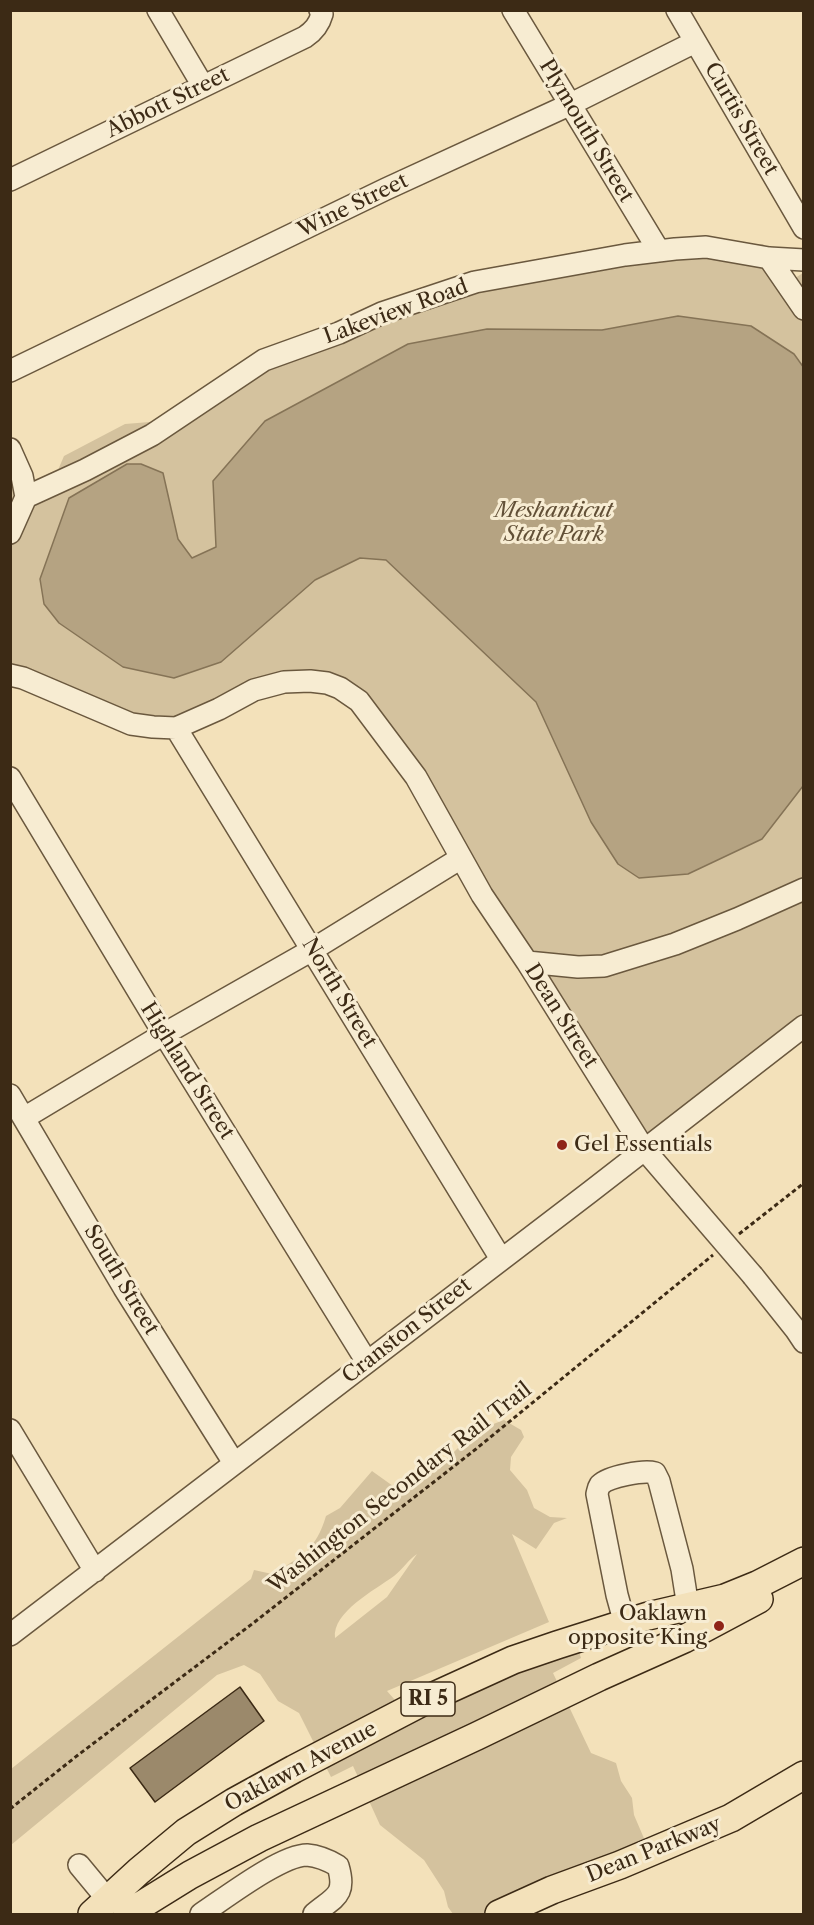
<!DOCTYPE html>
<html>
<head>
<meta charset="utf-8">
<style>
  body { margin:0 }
  #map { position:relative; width:814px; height:1925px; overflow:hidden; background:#f3e1ba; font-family:"Libre Caslon Text",serif }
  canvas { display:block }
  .frame { position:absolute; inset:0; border:12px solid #3c2a15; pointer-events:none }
</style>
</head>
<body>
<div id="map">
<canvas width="814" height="1925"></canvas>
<div class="frame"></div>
</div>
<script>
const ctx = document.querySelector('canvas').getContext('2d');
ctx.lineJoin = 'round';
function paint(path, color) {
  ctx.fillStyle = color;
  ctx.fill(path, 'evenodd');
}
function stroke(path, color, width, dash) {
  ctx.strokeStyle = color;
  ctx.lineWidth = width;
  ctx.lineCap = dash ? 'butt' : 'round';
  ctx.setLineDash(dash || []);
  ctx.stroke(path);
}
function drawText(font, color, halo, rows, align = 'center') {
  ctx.font = font + ' "Libre Caslon Text",serif';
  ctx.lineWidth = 6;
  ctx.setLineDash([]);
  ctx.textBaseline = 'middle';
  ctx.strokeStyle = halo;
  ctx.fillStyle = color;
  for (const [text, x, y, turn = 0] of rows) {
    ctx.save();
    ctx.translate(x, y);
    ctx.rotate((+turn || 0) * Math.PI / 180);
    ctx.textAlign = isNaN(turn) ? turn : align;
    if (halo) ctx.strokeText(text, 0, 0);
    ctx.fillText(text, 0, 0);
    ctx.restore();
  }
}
const green = new Path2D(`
  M763,244l32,34 8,-5v755l-154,117 -287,-443 -62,-23 -129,47 -160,-52 -1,-228 16,46 26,-8 12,-28 61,-32 37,-3 223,-109 268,-61z
  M504,1420l17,10 3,7 -13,20 -1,13 17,20 7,18 16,9 17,1 -13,5 -18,26 -24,-15 37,88 -162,69 15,17 174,-66 5,16 -28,15 38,80 25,10 5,18 11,17 2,17 15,35 -150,64h-46l-5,-7 -4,-16 -20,-31 -44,-35 -27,-59 -22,11 -32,-64 -21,-12 -18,-27 -16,-9 -27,10 -206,170v-76l240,-190 3,-9 18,4c29,-17 44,-24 54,-58l14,-8 32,-37 21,15 15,1 26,-28 14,-1 27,-27zM417,1554l-30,43 -52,41c-3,-26 40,-48 59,-62 8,-6 15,-17 23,-22z`);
const water = new Path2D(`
  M678,316l73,10 43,28 10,14 -1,418 -41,53 -74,35 -49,4 -21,-14 -27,-42 -55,-120 -150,-142 -26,-2 -45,22 -94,82 -47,16 -51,-11 -64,-44 -15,-19 -4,-25 29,-81 58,-34h14l22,9 15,66 14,19 24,-11 -3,-66 52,-60 143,-77 79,-15 115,1z`);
const building = new Path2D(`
  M240,1687l24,34 -109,81 -25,-34z`);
const path = new Path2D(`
  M739,1234l65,-51
  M10,1809l68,-54 174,-131 224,-175 237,-194`);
const minor = new Path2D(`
  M158,10l45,76
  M513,10l146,241
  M677,10l127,218
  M10,180l295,-143c9,-6 14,-12 17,-23l-2,-4
  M769,258l35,51
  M10,371l376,-182 185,-85 124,-62
  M10,449l12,27 4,21 -16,36
  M26,497l59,-27 67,-35 112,-75 75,-27 43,-20 93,-31 150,-27 50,-6 31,-2 63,11 35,2
  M10,675l13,3 108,46 22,3 23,1 43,-19 35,-19 30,-8 26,-1 17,2 13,5 19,13 57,76 66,118 45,67 117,187 36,42
  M176,728l325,531
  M10,778l154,256 203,328
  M527,962l51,5 26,-1 71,-22 62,-25 67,-30
  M10,1095l114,193 110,175
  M24,1118l140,-84 148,-84 149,-92
  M753,1276l43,54 8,12
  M10,1430l85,141
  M625,1624l-8,-29 -20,-101c1,-4 1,-6 3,-9 9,-9 44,-15 55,-12l4,8 23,88 6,38
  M10,1635l580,-443 214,-166
  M79,1865l29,35
  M201,1914c23,-15 80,-59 106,-59 12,1 21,5 31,11 9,30 -4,31 -24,48`);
const major = new Path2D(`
  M92,1914l47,-43 47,-39 48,-30 60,-33 140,-73 79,-36 44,-15 91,-29 77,-18 32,-13 47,-24
  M127,1914l63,-39 69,-37 218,-102 122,-59 85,-38 75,-40
  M499,1914l53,-24 68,-25 111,-47 73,-43`);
const minorBridge = new Path2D(`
  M680,1191l73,85`);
const markers = [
  [562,1145,6,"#8f2418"],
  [719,1626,6,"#8f2418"]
];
const shields = [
  [428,1699,54]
];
const shieldNames = [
  ["RI 5",428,1699]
];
const streetNames = [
  ["Abbott Street",168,103,-26],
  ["Curtis Street",741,119,60],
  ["Plymouth Street",586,131,59],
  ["Wine Street",353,206,-26],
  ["Lakeview Road",396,312,-20],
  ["North Street",339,993,59],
  ["Dean Street",561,1016,58],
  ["Highland Street",187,1071,58],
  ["South Street",121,1280,59],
  ["Cranston Street",407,1331,-38],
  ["Washington Secondary Rail Trail",400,1488,-38],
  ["Oaklawn Avenue",301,1767,-28],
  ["Dean Parkway",654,1850,-22]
];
const parkNames = [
  ["Meshanticut",554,511],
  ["State Park",554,535]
];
const poiNames = [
  ["Gel Essentials",574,1145],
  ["Oaklawn",707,1614,"right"],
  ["opposite King",707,1638,"right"]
];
paint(green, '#d4c29e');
paint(water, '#b5a382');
stroke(water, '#857356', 1.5);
paint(building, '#9b896b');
stroke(building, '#3c2a15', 1.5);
stroke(minor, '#6a583e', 24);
stroke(major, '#3c2a15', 30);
stroke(path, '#3c2a15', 3, [4.5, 3]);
stroke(minor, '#f7ecd2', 21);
stroke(major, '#f3e1ba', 27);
stroke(minorBridge, '#6a583e', 24, []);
stroke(minorBridge, '#f7ecd2', 21);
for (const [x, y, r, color] of markers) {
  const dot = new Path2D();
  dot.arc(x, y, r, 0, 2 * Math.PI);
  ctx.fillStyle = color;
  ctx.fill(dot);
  stroke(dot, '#f7ecd2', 2);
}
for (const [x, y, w] of shields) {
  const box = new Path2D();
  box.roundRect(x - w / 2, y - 17, w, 34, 4.5);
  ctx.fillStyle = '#f7ecd2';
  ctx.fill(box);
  stroke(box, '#3c2a15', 1.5);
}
drawText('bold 20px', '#3c2a15', null, shieldNames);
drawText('21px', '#3c2a15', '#f7ecd2', streetNames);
drawText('italic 21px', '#625037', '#f7ecd2', parkNames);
drawText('21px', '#3c2a15', '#f7ecd2', poiNames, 'left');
</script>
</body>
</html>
